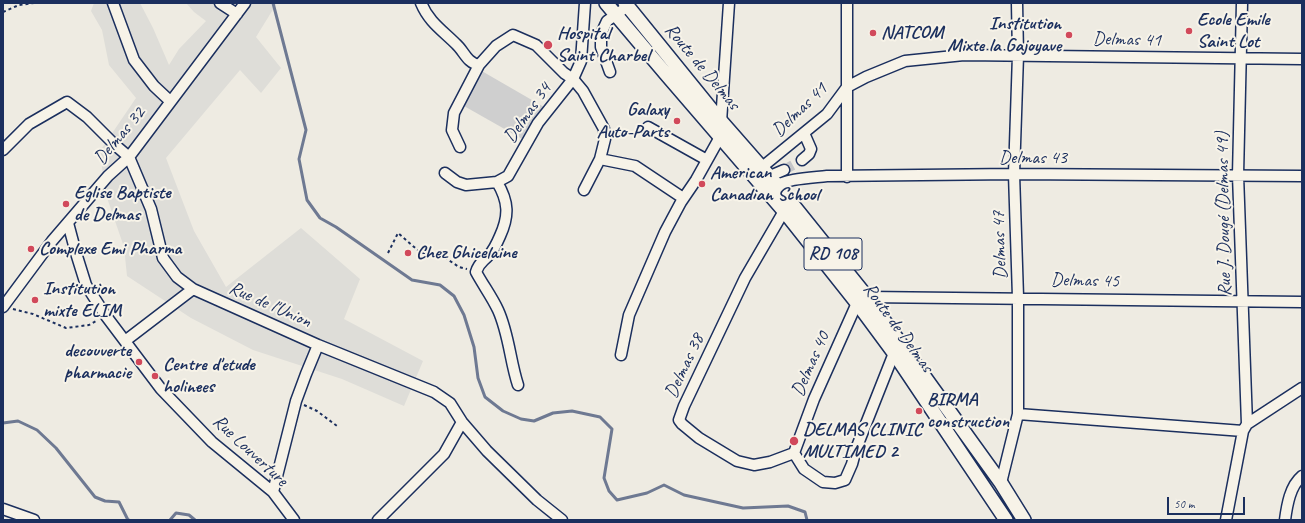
<!DOCTYPE html>
<html>
<head>
<meta charset="utf-8">
<style>
  body { margin:0 }
  #map { position:relative; width:1305px; height:523px; overflow:hidden; background:#eeebe2; font-family:Caveat,sans-serif }
  canvas { display:block }
  .frame { position:absolute; inset:0; border:4px solid #1b2f5e; pointer-events:none }
  .scale { position:absolute; left:1167px; top:497px; width:78px; height:18px; box-sizing:border-box; border:2px solid #1b2f5e; border-top:0; padding-left:5px; font-size:12px; line-height:14px; white-space:nowrap; color:#1b2f5e; -webkit-text-stroke:3px #f7f3e8; paint-order:stroke }
</style>
</head>
<body>
<div id="map">
<canvas width="1305" height="523"></canvas>
<div class="frame"></div>
<div class="scale">50 m</div>
</div>
<script>
const ctx = document.querySelector('canvas').getContext('2d');
ctx.lineJoin = 'round';
function paint(path, color) {
  ctx.fillStyle = color;
  ctx.fill(path, 'evenodd');
}
function stroke(path, color, width, dash) {
  ctx.strokeStyle = color;
  ctx.lineWidth = width;
  ctx.lineCap = dash ? 'butt' : 'round';
  ctx.setLineDash(dash || []);
  ctx.stroke(path);
}
function drawText(font, color, halo, rows, align = 'center') {
  ctx.font = font + ' Caveat,sans-serif';
  ctx.lineWidth = 4;
  ctx.setLineDash([]);
  ctx.textBaseline = 'middle';
  ctx.strokeStyle = halo;
  ctx.fillStyle = color;
  for (const [text, x, y, turn = 0] of rows) {
    ctx.save();
    ctx.translate(x, y);
    ctx.rotate((+turn || 0) * Math.PI / 180);
    ctx.textAlign = isNaN(turn) ? turn : align;
    if (halo) ctx.strokeText(text, 0, 0);
    ctx.fillText(text, 0, 0);
    ctx.restore();
  }
}
const built = new Path2D(`
  M94,3h46l13,25 16,37 10,-16 27,-28 -12,-9 -8,-9h91l-21,34 25,31 -20,25 -21,-23 -74,88 28,73 32,56 75,-59 59,51 -16,40 79,42 -19,45 -62,-27 -89,-29 -62,-32 -64,-42 -3,-29 -19,-55 -5,-41 36,-53 -27,-33 -7,-35 -11,-19z`);
const green = new Path2D(`
  M480,70l64,37 -20,33 -60,-34z`);
const stream = new Path2D(`
  M273,3l33,127 -7,29 8,41 13,18 16,9 76,53 28,5 14,11 10,19 10,32 4,31 7,19 18,14 18,8 13,2 19,-8 19,-2 28,6 12,12 -8,49 5,13 8,9 30,-7 17,-8 20,10 59,13 45,-2 17,6 2,8
  M3,423l15,-2 19,9 19,18 39,49 10,4 14,1 9,18h1
  M170,520l6,-7 13,2 6,5`);
const minorTunnel = new Path2D(`
  M784,170l18,-10`);
const path = new Path2D(`
  M3,12l16,-7 15,-2
  M388,253l10,-20 23,20h17l21,14 8,2
  M13,309l20,5 33,14 23,-3 9,-5
  M304,405l13,6 20,15`);
const minor = new Path2D(`
  M113,3l21,57 20,26 16,15
  M220,3l17,11
  M421,3c8,19 21,27 35,41 8,7 11,19 23,21
  M847,3v174
  M1242,3l-4,172 9,249
  M610,72l-9,-25v-13l6,-13 21,-15v-3
  M648,127l59,33
  M460,147l-8,-17 2,-17 25,-48 17,-19 17,-11 23,10 28,28 9,6 10,12 21,38 1,10 -5,20 -16,31
  M3,150l26,-26 38,-22 20,15 28,28 14,12 22,52 12,49 14,19 16,12 125,56 116,47 16,11 12,19 25,29 50,49 25,20
  M600,159l35,7 48,32
  M802,160l7,-6 2,-5 -7,-16
  M756,172l71,-58 20,-27 19,-10 39,-16 59,-6 338,4
  M445,173l12,9 9,3 31,-3 11,-6 30,-53 35,-44 8,-18 4,-58
  M770,176l14,-6
  M497,182c12,20 12,34 3,54 -3,7 -6,14 -11,19 -6,7 -10,7 -13,17 7,13 16,25 22,38 11,24 12,51 20,75
  M772,188c16,-10 37,-10 55,-12l187,-2 288,2
  M784,211l-39,67 -61,128 -5,14 3,4 17,14 38,23 17,4 16,-3 24,-9
  M68,223l8,30 10,32 20,31 55,73 51,53 61,50 21,28
  M3,307l49,-66 37,-43 19,-22 21,-19 116,-154
  M125,341l68,-52
  M894,353l-38,96 -4,15 -7,16 -10,3 -12,-1 -19,-13 -10,-16 20,-54 43,-96 10,-6 435,5
  M621,355l8,-40 36,-83 16,-30 15,-22 24,-43 9,-134
  M1018,414l225,17
  M1001,483l17,-69v-117l-4,-123 4,-119 -1,-52
  M273,492l23,-91 10,-27 12,-29
  M3,509l31,11
  M378,520l66,-66 18,-32
  M1226,520l17,-89 4,-7 55,-36
  M1285,520c2,-15 5,-34 17,-44`);
const major = new Path2D(`
  M606,3l60,71 118,137 73,92 37,50 112,167
  M625,3l95,117 57,65 90,112 134,186 23,37`);
const markers = [
  [1189,31,4,"#d1495b"],
  [873,33,4,"#d1495b"],
  [1069,35,4,"#d1495b"],
  [548,45,5,"#d1495b"],
  [677,121,4,"#d1495b"],
  [702,184,4,"#d1495b"],
  [66,204,4,"#d1495b"],
  [31,249,4,"#d1495b"],
  [408,253,4,"#d1495b"],
  [35,300,4,"#d1495b"],
  [139,362,4,"#d1495b"],
  [155,376,4,"#d1495b"],
  [919,411,4,"#d1495b"],
  [794,441,5,"#d1495b"]
];
const shields = [
  [833,254,58]
];
const shieldNames = [
  ["RD 108",833,254]
];
const poiNames = [
  ["Ecole Emile",1197,20],
  ["Saint Lot",1197,42],
  ["Institution",1061,24,"right"],
  ["Mixte la Gajoyave",1061,46,"right"],
  ["NATCOM",881,33],
  ["Hospital",557,34],
  ["Saint Charbel",557,56],
  ["Galaxy",669,110,"right"],
  ["Auto-Parts",669,132,"right"],
  ["American",710,173],
  ["Canadian School",710,195],
  ["Eglise Baptiste",74,193],
  ["de Delmas",74,215],
  ["Complexe Emi Pharma",39,249],
  ["Chez Ghicelaine",416,253],
  ["Institution",43,289],
  ["mixte ELIM",43,311],
  ["decouverte",131,351,"right"],
  ["pharmacie",131,373,"right"],
  ["Centre d'etude",163,365],
  ["holinees",163,387],
  ["BIRMA",927,400],
  ["construction",927,422],
  ["DELMAS CLINIC",803,430],
  ["MULTIMED 2",803,452]
];
const streetNames = [
  ["Delmas 41",1127,40,1],
  ["Route de Delmas",702,67,50],
  ["Delmas 41",800,110,-44],
  ["Delmas 34",528,113,-55],
  ["Delmas 32",120,136,-50],
  ["Delmas 43",1033,158],
  ["Rue J. Dougé (Delmas 49)",1224,214,-91],
  ["Delmas 47",1000,245,-92],
  ["Delmas 45",1085,281,1],
  ["Rue de l'Union",270,305,24],
  ["Route de Delmas",898,328,54],
  ["Delmas 40",811,364,-66],
  ["Delmas 38",685,366,-65],
  ["Rue Louverture",250,451,43]
];
paint(built, '#deddd8');
paint(green, '#cfcfcf');
stroke(stream, '#6e7992', 3);
stroke(minorTunnel, '#c4c5c8', 10, [10, 5]);
stroke(minor, '#1b2f5e', 13);
stroke(major, '#1b2f5e', 16);
stroke(path, '#1b2f5e', 2, [3, 3]);
stroke(minor, '#f7f3e8', 10);
stroke(major, '#f7f3e8', 13);
for (const [x, y, r, color] of markers) {
  const dot = new Path2D();
  dot.arc(x, y, r, 0, 2 * Math.PI);
  ctx.fillStyle = color;
  ctx.fill(dot);
  stroke(dot, '#f7f3e8', 1.5);
}
for (const [x, y, w] of shields) {
  const box = new Path2D();
  box.roundRect(x - w / 2, y - 16, w, 32, 3);
  ctx.fillStyle = '#f7f3e8';
  ctx.fill(box);
  stroke(box, '#1b2f5e', 1);
}
drawText('bold 18px', '#1b2f5e', null, shieldNames);
drawText('bold 19px', '#1b2f5e', '#f7f3e8', poiNames, 'left');
drawText('19px', '#1b2f5e', '#f7f3e8', streetNames);
</script>
</body>
</html>
